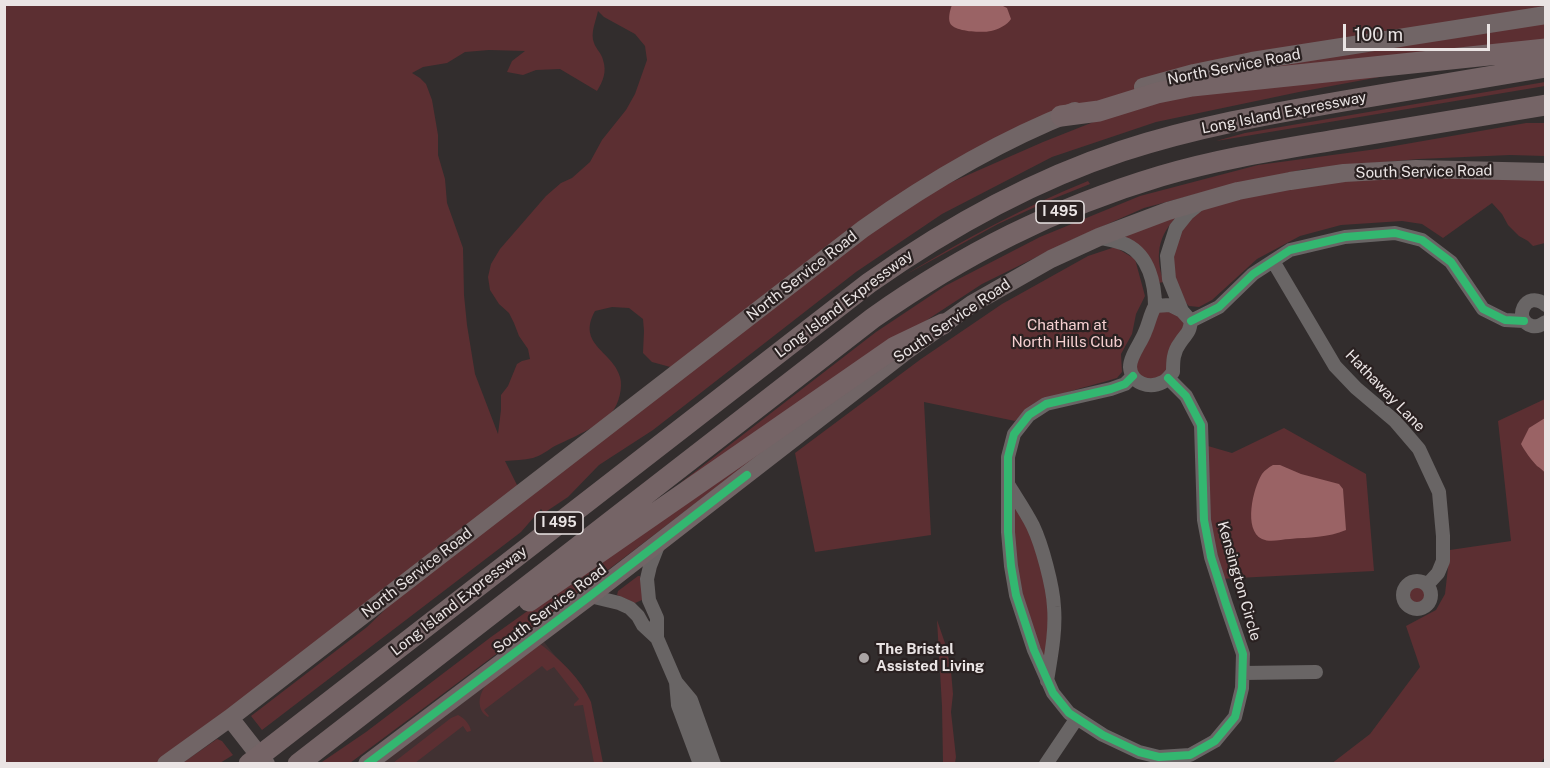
<!DOCTYPE html>
<html>
<head>
<meta charset="utf-8">
<style>
  body { margin:0 }
  #map { position:relative; width:1550px; height:768px; overflow:hidden; background:#322d2d; font-family:"Public Sans",sans-serif }
  canvas { display:block }
  .frame { position:absolute; inset:0; border:6px solid #eae4e4; pointer-events:none }
  .scale { position:absolute; left:1343px; top:24px; width:147px; height:27px; box-sizing:border-box; border:3px solid #eae4e4; border-top:0; padding-left:8px; font-size:18px; line-height:21px; white-space:nowrap; color:#eae4e4; -webkit-text-stroke:4px #2a2121; paint-order:stroke }
</style>
</head>
<body>
<div id="map">
<canvas width="1550" height="768"></canvas>
<div class="frame"></div>
<div class="scale">100 m</div>
</div>
<script>
const ctx = document.querySelector('canvas').getContext('2d');
ctx.lineJoin = 'round';
function paint(path, color) {
  ctx.fillStyle = color;
  ctx.fill(path, 'evenodd');
}
function stroke(path, color, width, dash) {
  ctx.strokeStyle = color;
  ctx.lineWidth = width;
  ctx.lineCap = dash ? 'butt' : 'round';
  ctx.setLineDash(dash || []);
  ctx.stroke(path);
}
function drawText(font, color, halo, rows, align = 'center') {
  ctx.font = font + ' "Public Sans",sans-serif';
  ctx.lineWidth = 4.5;
  ctx.setLineDash([]);
  ctx.textBaseline = 'middle';
  ctx.strokeStyle = halo;
  ctx.fillStyle = color;
  for (const [text, x, y, turn = 0] of rows) {
    ctx.save();
    ctx.translate(x, y);
    ctx.rotate((+turn || 0) * Math.PI / 180);
    ctx.textAlign = isNaN(turn) ? turn : align;
    if (halo) ctx.strokeText(text, 0, 0);
    ctx.fillText(text, 0, 0);
    ctx.restore();
  }
}
const built = new Path2D(`
  M540,637l44,55 18,72h-224z`);
const green = new Path2D(`
  M1545,4l1,11 -372,63 -221,94 -279,196 -22,-6 -9,-9 1,-22 -1,-12 -14,-11 -17,-1 -17,4c-19,34 18,40 25,66 3,10 -1,27 -8,35 -13,15 -41,26 -59,35 -6,4 -13,9 -20,11 -9,2 -19,2 -28,3l16,32 -355,270 -161,1 -1,-759zM598,11l6,6 31,17 10,12 2,14 -12,34 -9,16 -24,30 -12,22 -18,16 -11,5 -15,13 -46,53 -9,15 -3,13 2,13 9,14 10,9 5,10 5,13 9,13 2,10 -8,2 -5,3 -9,22 -7,9v15l-3,24 -23,-60 -8,-49 -3,-30 -1,-47 -16,-45 -2,-24 -7,-24v-20l-6,-35 -6,-16 -6,-6 -8,-5 11,-6 24,-4 18,-11 24,-2 36,1 -13,10 -5,11 16,3 13,-5 24,-1 37,22c6,-10 10,-19 6,-31 -1,-6 -7,-11 -9,-17 -4,-10 2,-22 4,-32z
  M1545,20v21l-266,27 1,-4z
  M1460,62l-161,30 -143,30 -104,35 -110,57 -86,58 -203,158 -54,35 -31,32 -24,16 -3,-4 -20,23 -259,198 -11,-14 116,-89 30,-29 462,-358 86,-55 98,-43 111,-44z
  M1545,82v4l-329,55 29,-8z
  M1526,123h19v33l-35,-1 -91,4 -114,10 -86,19 -75,20 -77,34 -85,42 -75,49 -247,170 23,-22 193,-149 69,-46 95,-49 100,-41 118,-31 119,-16z
  M1389,176l156,3v64l-12,3 -5,-5 -9,-5 -11,-11 -6,-11 -10,-11 -49,35 -21,-14 -20,-3 -61,4 -41,11 -43,23 -45,41 -13,7 -10,-1 -9,-9 -7,-19 -2,-29 12,-26 12,-11 51,-15 80,-16z
  M1088,181l2,3 -35,14 -57,26 -93,51c60,-36 119,-68 183,-94z
  M1183,211c-23,20 -30,41 -19,71l-6,1c-9,-20 -11,-37 -34,-46z
  M1115,247l20,12 10,37 -9,18 -4,20 -11,20 1,18 -5,6c-35,11 -76,17 -102,43l-91,-19 7,133 -116,17 -20,-99 126,-94 81,-55 86,-48z
  M1155,306l36,15 -18,51 -32,12 -8,-28z
  M1545,399v358l-5,7h-209l39,-30 50,-67 -14,-41 30,-16 9,-16 5,-44 61,-9 -13,-120z
  M1284,428l82,46 8,97 -156,8 -7,-22 -10,-113 31,9z
  M776,442l-222,169 -204,152 -31,1 47,-32 125,-95 80,-57z
  M1008,483l26,45 20,72 -7,81 -31,-86z
  M638,576h2c4,6 5,18 2,24l-7,3 -18,-8 1,-4z
  M1403 595a14 14 0 1 1 28 0a14 14 0 1 1-28 0Z
  M937,620l9,26 5,25 2,23 -2,18 5,45 -1,6h-12l-1,-57z
  M540,644c20,15 41,35 51,58l12,61h-9l-11,-58 -9,1v-2l5,-5 -25,-32 -7,4 -5,-5 -58,44 5,6 -1,1c-12,-7 -10,-23 -1,-33 4,-4 10,-8 15,-11 13,-10 25,-19 38,-29z
  M458,715c6,3 12,9 13,16l-4,1 -4,-6 -48,37h-22l58,-45z
  M217,739l5,2 11,14 -13,8 -39,1z`);
const water = new Path2D(`
  M952,5h49l6,3 4,11c-4,6 -12,10 -20,12 -8,2 -37,1 -41,-8 -2,-5 0,-13 2,-18z
  M1545,418h1l-1,55c-2,-3 -5,-5 -8,-7 -5,-5 -13,-16 -16,-22l8,-16z
  M1273,465h7l21,9 38,10 4,5 3,41c-18,8 -37,7 -56,9 -9,0 -19,4 -28,0 -19,-9 -9,-51 0,-65 3,-4 6,-6 11,-9z`);
const minor = new Path2D(`
  M1099,237c9,3 19,4 28,8 22,11 28,39 28,61
  M1273,261l62,105 21,22 39,33 24,28 20,43 4,44v25l-5,12 -11,12
  M1170,305l12,6 9,10c-2,14 -4,11 -11,22 -7,9 -7,19 -7,29 -3,4 -6,8 -10,10 -13,7 -32,2 -33,-15 0,-11 11,-24 15,-35 4,-9 5,-17 10,-26z
  M1546,305c-21,-17 -34,16 -14,21 6,1 9,-1 14,-4
  M1182,311l-13,-32 -2,-23 9,-28 12,-15 11,-9
  M1191,321l28,-14 34,-33 37,-24 55,-13 50,-4 27,7 29,22 32,47 22,11 19,1
  M1133,376l-8,8 -14,5 -65,15 -17,11 -15,19 -6,23v75l3,34 5,29 18,55 19,43 16,20 34,22 36,17 20,5 31,-2 25,-14 20,-24 7,-29 1,-34 -17,-50 -15,-47 -7,-37 -3,-95 -15,-29 -18,-18
  M1009,486c8,13 17,26 24,40 9,19 20,60 21,81 2,24 -3,49 -7,74
  M659,543l-9,23 -3,13 2,21 8,18v20l19,44 15,18 23,64
  M1403 595a14 14 0 1 1 28 0a14 14 0 1 1-28 0Z
  M590,596l29,7 11,5 8,8 5,9 14,13
  M1243,673l73,-1
  M676,682l2,23 22,59
  M1046,764l31,-46`);
const major = new Path2D(`
  M1143,87l51,-14 58,-12 294,-46
  M230,718l36,46
  M166,764l64,-46 633,-489c65,-46 138,-89 212,-118
  M367,764l223,-168 316,-245 66,-47 79,-45 48,-22 69,-26 70,-20 52,-10 54,-8 72,-4 130,3`);
const highway = new Path2D(`
  M1061,116l38,-5 58,-18 35,-7 354,-37
  M529,601l366,-254 48,-23
  M249,764l620,-481c78,-55 162,-102 253,-132 73,-24 147,-37 222,-50 67,-11 134,-23 202,-34
  M298,764l575,-446c91,-64 181,-110 288,-142 57,-17 115,-26 174,-36 70,-11 140,-23 211,-35`);
const cycleway = new Path2D(`
  M1191,321l28,-14 34,-33 37,-24 55,-13 50,-4 27,7 29,22 32,47 22,11 19,1
  M1133,376l-8,8 -14,5 -65,15 -17,11 -15,19 -6,23v75l3,34 5,29 18,55 19,43 16,20 34,22 36,17 20,5 31,-2 25,-14 20,-24 7,-29 1,-34 -17,-50 -15,-47 -7,-37 -3,-95 -15,-29 -18,-18
  M367,764l223,-168 157,-121`);
const markers = [
  [864,658,6,"#aaa4a4"]
];
const shields = [
  [1060,212,48],
  [559,523,48]
];
const shieldNames = [
  ["I 495",1060,212],
  ["I 495",559,523]
];
const streetNames = [
  ["North Service Road",1234,67,-11],
  ["Long Island Expressway",1284,113,-11],
  ["South Service Road",1424,172,-1],
  ["North Service Road",802,276,-38],
  ["Long Island Expressway",844,304,-37],
  ["South Service Road",952,321,-34],
  ["Hathaway Lane",1385,391,46],
  ["North Service Road",417,573,-38],
  ["Kensington Circle",1239,581,74],
  ["Long Island Expressway",459,601,-38],
  ["South Service Road",550,609,-37]
];
const parkNames = [
  ["Chatham at",1067,325],
  ["North Hills Club",1067,342]
];
const poiNames = [
  ["The Bristal",876,649],
  ["Assisted Living",876,666]
];
paint(built, '#413132');
paint(green, '#5c2f32');
paint(water, '#9a6365');
stroke(minor, '#696565', 14);
stroke(major, '#716566', 18);
stroke(highway, '#756466', 21);
stroke(cycleway, '#33b770', 8);
for (const [x, y, r, color] of markers) {
  const dot = new Path2D();
  dot.arc(x, y, r, 0, 2 * Math.PI);
  ctx.fillStyle = color;
  ctx.fill(dot);
  stroke(dot, '#2a2121', 2);
}
for (const [x, y, w] of shields) {
  const box = new Path2D();
  box.roundRect(x - w / 2, y - 11, w, 22, 4.5);
  ctx.fillStyle = '#2a2121';
  ctx.fill(box);
  stroke(box, '#eae4e4', 1.5);
}
drawText('bold 14px', '#eae4e4', null, shieldNames);
drawText('15px', '#eae4e4', '#2a2121', streetNames);
drawText('15px', '#f5cfd0', '#2a2121', parkNames);
drawText('bold 15px', '#eae4e4', '#2a2121', poiNames, 'left');
</script>
</body>
</html>
